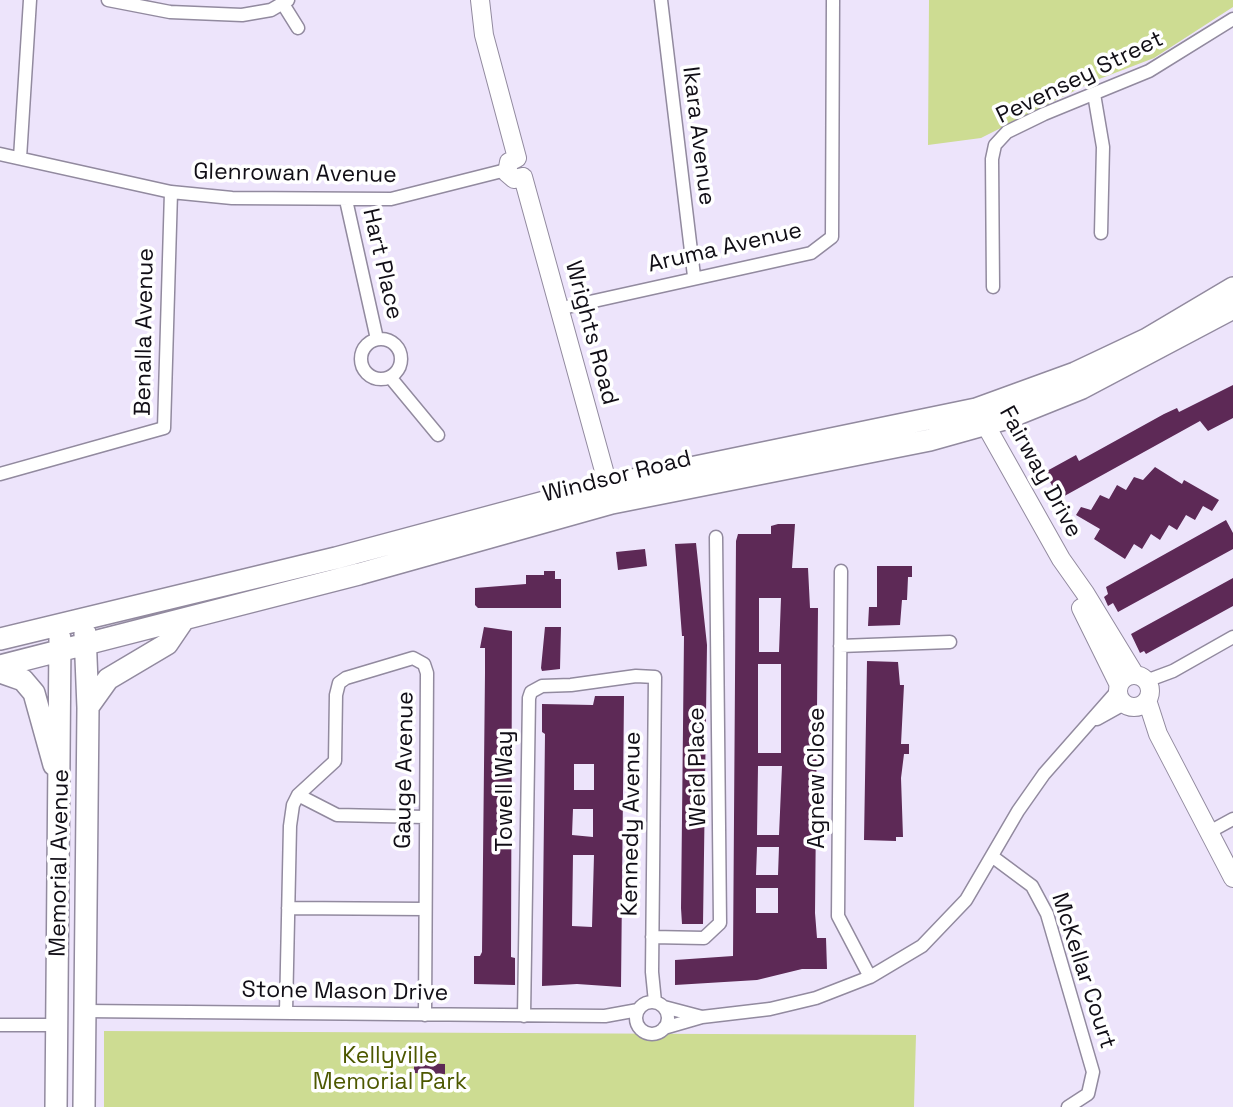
<!DOCTYPE html>
<html>
<head>
<meta charset="utf-8">
<style>
  body { margin:0 }
  canvas { display:block; background:#ede4fb }
</style>
</head>
<body>
<canvas width="1233" height="1107"></canvas>
<script>
const c = document.querySelector('canvas').getContext('2d');
c.lineJoin = 'round';
function fillPath(path, color) { c.fillStyle = color; c.fill(path, 'evenodd'); }
const shape = rows => new Path2D(rows.map(r => 'M' + r).join(''));
function trace(path, color, width, dash) { c.strokeStyle = color; c.lineWidth = width; c.lineCap = dash ? 'butt' : 'round'; c.setLineDash(dash || []); c.stroke(path); }
function drawText(font, color, halo, rows, align = 'center') {
  c.font = font + ' "Space Grotesk",sans-serif'; c.lineWidth = 7; c.setLineDash([]); c.textBaseline = 'middle'; c.strokeStyle = halo; c.fillStyle = color; for (const [text, x, y, turn = 0] of rows) {
    c.save(); c.translate(x, y); c.rotate((+turn || 0) * Math.PI / 180); c.textAlign = isNaN(turn) ? turn : align; if (halo) c.strokeText(text, 0, 0); c.fillText(text, 0, 0); c.restore();
  }
}
fillPath(shape([
  [929,0,1233,0,1233,7,1154,58,1094,81,981,138,928,145],
  [104,1031,916,1035,914,1107,104,1107]
]), '#cddc92');
fillPath(shape([
  [1233,385,1233,418,1208,431,1200,421,1059,499,1045,472,1076,455,1079,461,1164,414,1177,408,1179,412],
  [1155,467,1182,484,1184,480,1219,500,1212,511,1203,506,1195,520,1186,515,1177,530,1169,525,1160,540,1151,534,1142,549,1134,544,1125,559,1094,539,1100,529,1076,515,1081,507,1091,510,1100,495,1109,499,1117,485,1126,490,1134,477,1143,480],
  [1226,520,1233,533,1233,549,1118,612,1113,603,1108,606,1104,597,1108,594,1106,587],
  [778,524,795,524,792,568,808,568,810,608,818,608,815,913,817,938,826,938,827,969,802,969,757,980,675,985,675,960,733,956,736,541,738,534,771,534,771,526],
  [759,598,781,598,779,652,759,652],
  [758,664,781,664,781,753,758,753],
  [758,766,782,766,779,835,757,835],
  [757,847,779,847,778,875,756,875],
  [756,888,778,888,778,913,756,913],
  [696,543,707,645,703,924,682,924,681,908,684,636,682,636,675,544],
  [645,549,647,566,618,570,616,552],
  [877,566,912,566,912,577,908,577,907,600,902,600,900,625,868,626,869,607,877,607],
  [544,571,555,571,555,579,561,579,561,608,478,608,475,605,475,588,526,584,526,575,544,575],
  [1233,578,1233,606,1146,654,1144,651,1140,653,1131,634],
  [484,627,512,631,511,957,515,958,515,985,474,984,474,956,480,956,482,952,485,673,485,648,480,648],
  [545,627,561,627,560,669,542,671,541,668],
  [867,661,898,662,900,685,904,685,901,744,909,744,909,754,904,754,901,778,903,837,896,837,896,841,864,840],
  [595,696,624,696,621,987,577,984,542,986,545,734,542,732,542,704,593,705],
  [574,764,594,764,594,790,574,790],
  [573,809,593,809,593,837,572,835],
  [573,855,594,855,592,927,572,926],
  [414,1063,445,1064,445,1074,414,1073]
]), '#5d2956');
const street = shape([
  [108,0,170,12,242,15,271,10,288,0],
  [661,0,694,276],
  [283,4,298,28],
  [1094,94,1103,147,1101,233],
  [0,154,171,192,232,198,391,199,506,170],
  [20,158,30,0],
  [346,200,377,339],
  [993,287,992,159,995,145,1007,132,1044,114,1149,71,1233,19],
  [558,309,811,253,832,237,833,0],
  '361 359a20 20 0 1 1 40 0a20 20 0 1 1-40 0Z',
  [390,377,438,435],
  [0,474,164,428,171,192],
  [841,571,838,916,870,977],
  [840,646,950,642],
  [1146,681,1173,671,1233,637],
  [1097,719,1124,704],
  [298,795,337,815,425,817],
  [1211,831,1233,819],
  [993,857,1032,886,1047,914,1093,1072,1088,1094,1068,1107],
  [288,908,425,909],
  [652,937,704,938,720,923,716,537],
  '636 1018a16 16 0 1 1 32 0a16 16 0 1 1-32 0Z',
  [664,1007,702,1017,770,1009,816,998,870,977,922,946,966,900,1018,811,1044,774,1118,690],
  [84,1011,605,1016,638,1010],
  [286,1012,290,826,293,805,298,795,335,761,336,695,339,683,346,678,413,658,424,664,427,673,425,1015],
  [524,1016,529,698,531,692,542,686,571,685,636,676,655,677,652,972,655,1002],
  [0,1025,58,1025],
  [664,1028,702,1017]
]);
const secondary = shape([
  [480,0,484,35,517,158],
  [517,158,509,162,507,173,514,179,523,177],
  [523,177,611,496],
  [980,415,1061,559,1085,593,1135,675],
  [1081,608,1119,685],
  '1118 691a16 16 0 1 1 32 0a16 16 0 1 1-32 0Z',
  [1147,700,1158,734,1233,878]
]);
const primary = shape([
  [0,639,336,558,608,485,976,409,1075,373,1147,339,1233,288],
  [0,666,359,574,612,503,930,440,1005,419,1082,388,1233,308],
  [0,672,23,680,34,693,54,765],
  [88,707,108,679,167,644,184,619],
  [56,1107,60,638],
  [84,1107,88,708,85,633]
]);
trace(street, '#928a9f', 15);
trace(secondary, '#928a9f', 20);
trace(primary, '#928a9f', 24);
trace(street, '#fff', 12);
trace(secondary, '#fff', 18);
trace(primary, '#fff', 21);
drawText('23px', '#110e16', '#fff', [
  ["Pevensey Street",1080,78,-26],
  ["Ikara Avenue",698,136,83],
  ["Glenrowan Avenue",295,174,1],
  ["Aruma Avenue",725,248,-13],
  ["Hart Place",382,264,77],
  ["Benalla Avenue",145,332,-89],
  ["Wrights Road",591,333,75],
  ["Fairway Drive",1040,472,61],
  ["Windsor Road",617,477,-14],
  ["Weid Place",698,767,-91],
  ["Gauge Avenue",405,770,-89],
  ["Agnew Close",818,778,-90],
  ["Towell Way",506,791,-90],
  ["Kennedy Avenue",632,824,-89],
  ["Memorial Avenue",60,863,-89],
  ["McKellar Court",1083,971,72],
  ["Stone Mason Drive",345,992,1]
]);
drawText('23px', '#4d5800', '#fff', [
  ["Kellyville",390,1057],
  ["Memorial Park",390,1083]
]);
</script>
</body>
</html>
